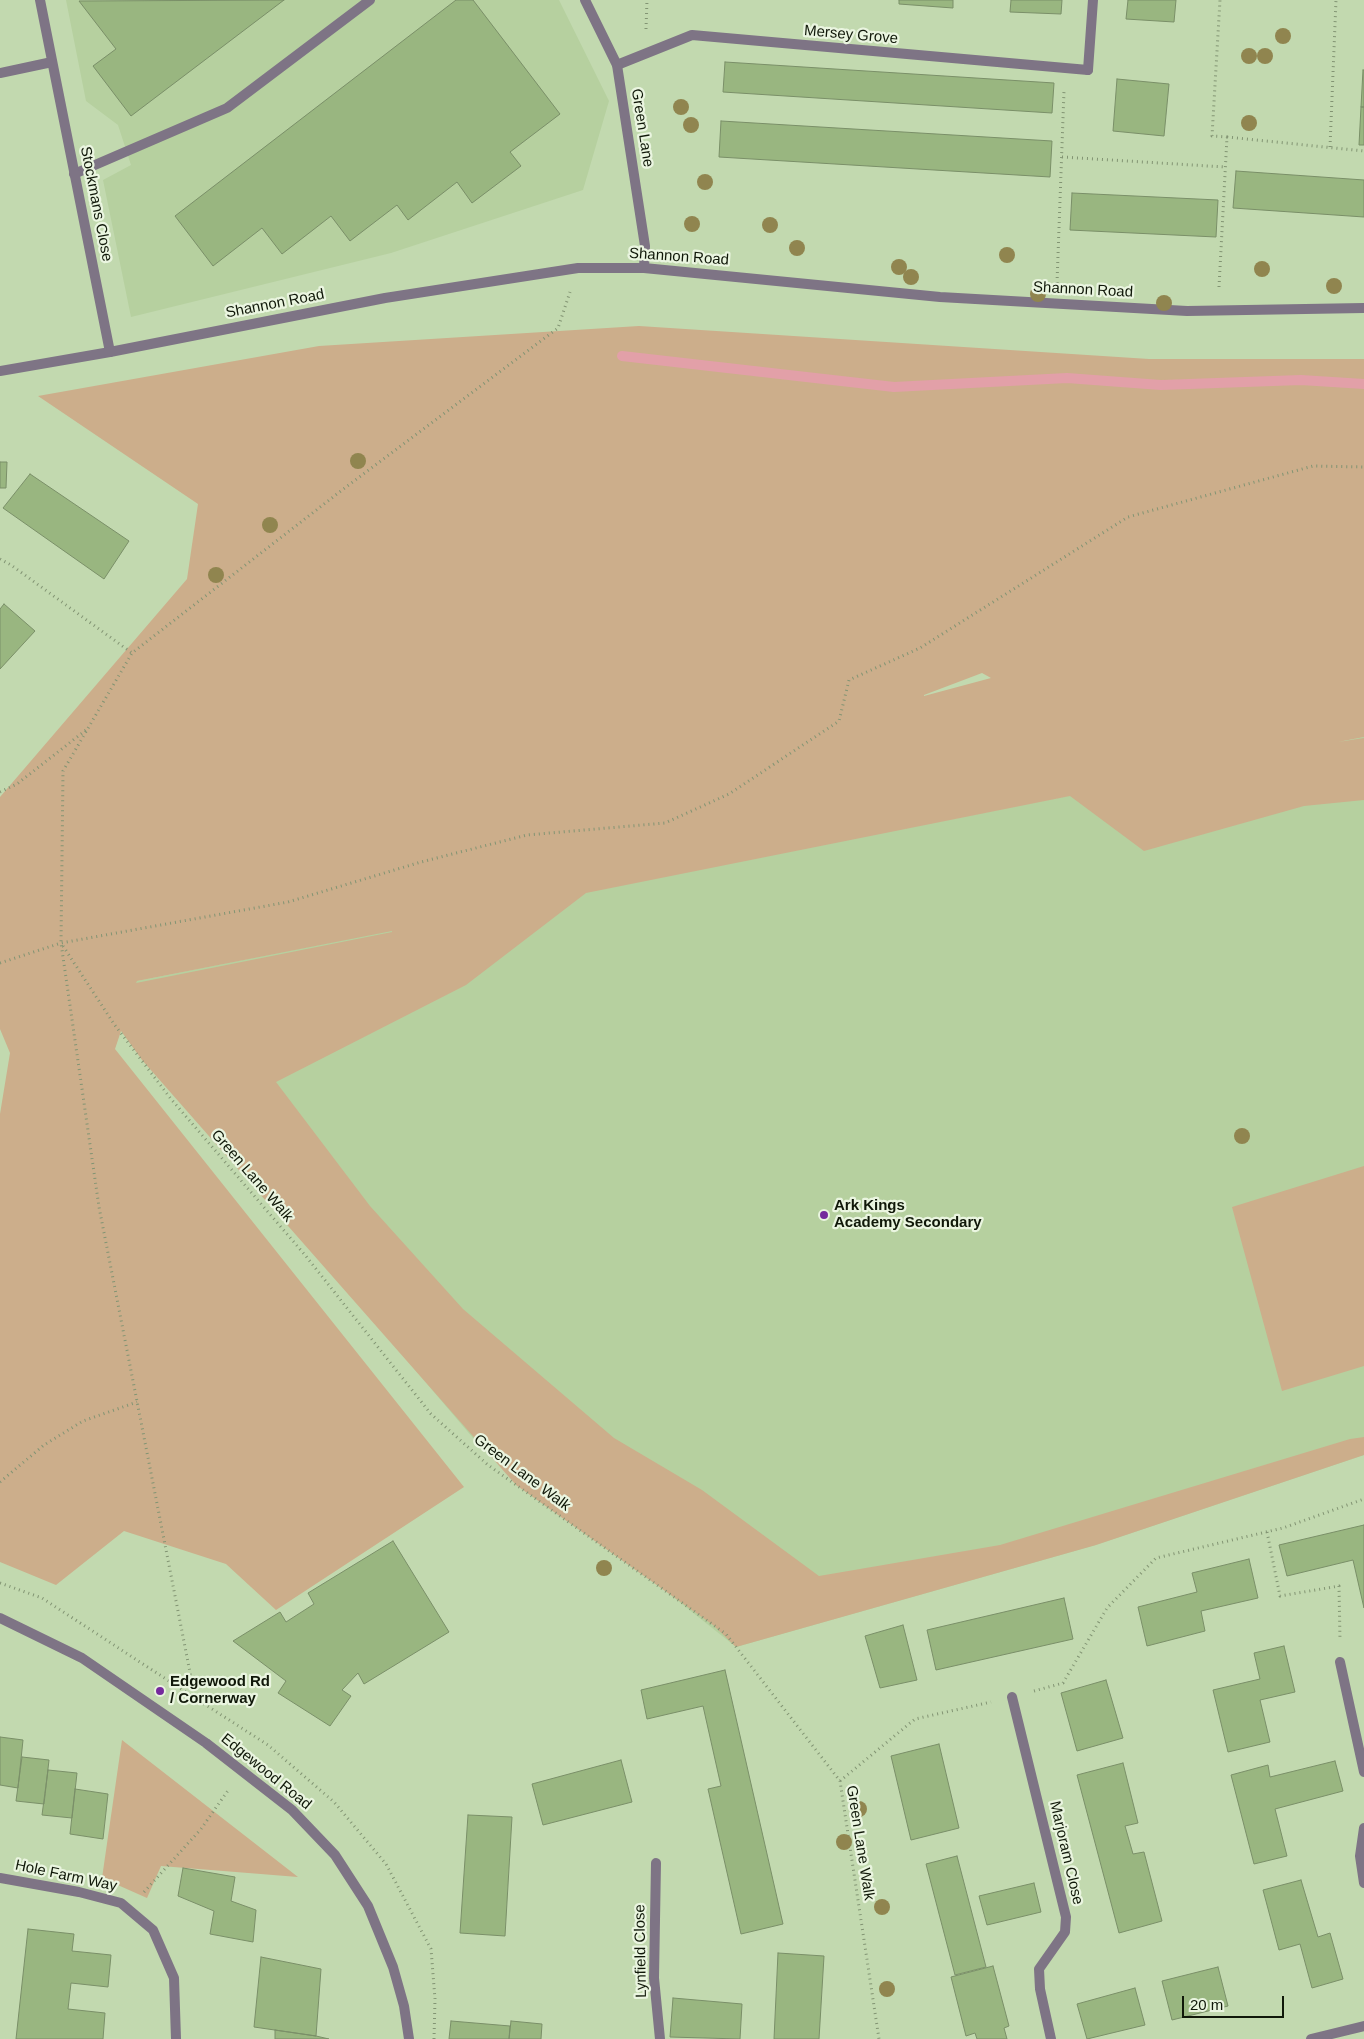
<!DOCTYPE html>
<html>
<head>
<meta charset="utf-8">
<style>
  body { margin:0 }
  #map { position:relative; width:1364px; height:2039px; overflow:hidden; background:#c2d9af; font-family:Arial,sans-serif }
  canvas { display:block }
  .scale { position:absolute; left:1182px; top:1996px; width:102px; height:22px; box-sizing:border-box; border:2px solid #101809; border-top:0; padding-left:6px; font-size:15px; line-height:18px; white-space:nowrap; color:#101809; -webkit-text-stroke:4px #eaf5e0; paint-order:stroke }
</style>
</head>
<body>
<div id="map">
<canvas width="1364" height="2039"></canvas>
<div class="scale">20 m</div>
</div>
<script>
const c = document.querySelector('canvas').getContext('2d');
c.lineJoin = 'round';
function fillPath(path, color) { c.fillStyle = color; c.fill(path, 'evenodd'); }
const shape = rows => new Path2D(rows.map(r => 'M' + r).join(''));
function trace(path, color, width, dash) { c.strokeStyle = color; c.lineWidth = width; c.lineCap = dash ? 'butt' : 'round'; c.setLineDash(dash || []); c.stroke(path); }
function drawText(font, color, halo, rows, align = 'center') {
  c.font = font + ' Arial,sans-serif'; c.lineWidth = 4.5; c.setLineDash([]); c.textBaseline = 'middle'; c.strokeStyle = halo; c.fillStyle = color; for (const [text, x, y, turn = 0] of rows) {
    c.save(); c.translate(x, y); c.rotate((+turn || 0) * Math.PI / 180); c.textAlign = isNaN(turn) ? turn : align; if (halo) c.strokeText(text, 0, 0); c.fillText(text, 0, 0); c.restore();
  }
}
fillPath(shape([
  [66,0,559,0,609,101,583,190,391,253,131,317,103,180,131,165,118,125,86,101],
  [1364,737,1364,1455,1096,1545,736,1647,473,1438,94,992,137,981]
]), '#b6d09f');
fillPath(shape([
  [639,326,1149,359,1364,359,1364,737,1338,742,1364,738,1364,800,1304,806,1144,851,1070,796,586,893,466,985,276,1082,370,1206,463,1309,614,1438,702,1490,819,1576,1000,1545,1350,1439,1364,1437,1364,1455,1096,1545,736,1647,713,1625,516,1485,142,1060,121,1031,115,1049,464,1487,276,1610,226,1564,124,1531,56,1585,0,1562,0,1114,10,1053,0,1029,0,797,187,579,198,504,38,396,319,346],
  [982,673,991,678,924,696,924,695],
  [392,931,392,932,136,983,137,981],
  [1364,1166,1364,1366,1282,1391,1232,1207],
  [122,1740,298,1877,161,1866,147,1898,102,1878]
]), '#ccae8b');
trace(shape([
  [622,356,894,387,1067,378,1161,385,1301,380,1364,384]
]), '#e2a0a8', 10);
const building = shape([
  [284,0,131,116,93,66,116,49,79,1,284,0],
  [456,0,473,0,560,114,510,152,521,166,472,203,457,182,408,220,397,205,350,241,331,216,282,254,262,228,213,266,175,216,456,0],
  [899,0,953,0,953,8,899,4,899,0],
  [1011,0,1062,0,1061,14,1010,12,1011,0],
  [1128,0,1176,0,1174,22,1126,19,1128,0],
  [725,62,1054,83,1052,113,723,92,725,62],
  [1363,70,1364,70,1364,107,1361,107,1363,70],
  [1117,79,1169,84,1164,136,1113,131,1117,79],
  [1361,107,1364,107,1364,145,1359,145,1361,107],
  [721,121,1052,141,1050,177,719,157,721,121],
  [1236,171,1364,180,1364,217,1233,208,1236,171],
  [1072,193,1218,200,1216,237,1070,230,1072,193],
  [0,462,7,462,6,488,0,488,0,462],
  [30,474,129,541,104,579,3,508,30,474],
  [4,604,35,631,0,669,0,609,4,604],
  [1364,1525,1364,1608,1353,1560,1287,1576,1279,1545,1364,1525],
  [393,1541,449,1632,364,1684,358,1673,342,1690,351,1696,330,1726,278,1693,286,1681,233,1641,280,1612,286,1622,314,1604,308,1593,393,1541],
  [1249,1559,1258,1598,1201,1611,1205,1631,1147,1646,1138,1607,1197,1592,1192,1573,1249,1559],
  [1064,1598,1073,1639,936,1670,927,1630,1064,1598],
  [903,1625,917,1680,880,1688,865,1636,903,1625],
  [1284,1646,1295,1692,1260,1700,1270,1742,1228,1752,1213,1690,1260,1679,1254,1653,1284,1646],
  [725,1670,783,1924,741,1934,708,1789,721,1786,703,1706,647,1719,641,1690,725,1670],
  [1106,1680,1123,1738,1077,1751,1061,1693,1106,1680],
  [0,1737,23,1740,18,1788,0,1785,0,1737],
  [939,1744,959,1828,911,1840,891,1756,939,1744],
  [22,1757,49,1760,44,1804,16,1801,22,1757],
  [621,1760,632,1802,543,1825,532,1784,621,1760],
  [1335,1761,1343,1791,1275,1809,1287,1856,1254,1864,1231,1775,1268,1765,1270,1777,1335,1761],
  [1123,1763,1138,1823,1125,1826,1133,1854,1144,1852,1162,1921,1119,1933,1077,1775,1123,1763],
  [48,1770,77,1773,72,1818,42,1815,48,1770],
  [75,1789,108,1794,103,1839,70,1834,75,1789],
  [468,1815,512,1817,505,1936,460,1933,468,1815],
  [957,1856,986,1967,955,1975,926,1864,957,1856],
  [183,1868,235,1877,231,1901,256,1910,253,1942,210,1934,214,1911,178,1896,183,1868],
  [1301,1880,1318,1937,1330,1933,1343,1979,1312,1988,1300,1944,1279,1950,1263,1890,1301,1880],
  [1034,1883,1041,1912,987,1925,979,1896,1034,1883],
  [28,1929,74,1934,72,1951,111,1955,108,1987,71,1983,68,2009,105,2013,103,2039,16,2039,28,1929],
  [778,1953,824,1956,819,2039,774,2039,778,1953],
  [261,1957,321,1969,316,2036,254,2027,261,1957],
  [993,1966,1009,2026,1004,2028,1007,2039,977,2039,975,2033,966,2036,951,1977,993,1966],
  [1218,1967,1228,2006,1172,2020,1162,1981,1218,1967],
  [1135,1988,1145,2025,1087,2039,1077,2004,1135,1988],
  [673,1998,742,2004,740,2039,670,2037,673,1998],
  [451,2021,510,2026,509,2039,449,2039,451,2021],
  [511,2021,542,2024,541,2039,509,2039,511,2021],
  [275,2030,316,2036,329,2039,275,2039,275,2030]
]);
fillPath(building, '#99b680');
trace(building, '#7a8f68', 1);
trace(shape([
  [646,29,647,0],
  [1227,137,1364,151],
  [1330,147,1336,0],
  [1062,157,1225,167],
  [1057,283,1064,91],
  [1219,287,1227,137,1212,136,1220,0],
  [0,559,11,565,132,653],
  [0,792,17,784,86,730],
  [63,946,114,1024,171,1099,305,1255,431,1414,488,1465,726,1634,840,1781,879,2039],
  [0,963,61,943,288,902,421,862,527,835,665,823,729,794,839,721,849,680,920,648,1128,517,1313,466,1364,467],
  [0,1482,44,1445,83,1421,137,1402],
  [1267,1532,1280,1596,1339,1586,1340,1640],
  [0,1583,42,1598,195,1698],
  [1034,1691,1063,1683,1107,1608,1156,1558,1283,1528,1364,1499],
  [840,1781,915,1719,991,1702],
  [144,1892,201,1829,229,1789],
  [434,2039,435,1999,431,1949,386,1864,334,1802,268,1745,195,1698,99,1207,61,943,63,771,132,653,346,487,558,328,570,292]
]), '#829473', 3, [1, 4]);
trace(shape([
  [1088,70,1093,0],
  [74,174,227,108,370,0]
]), '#7e7485', 10);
trace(shape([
  [40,0,110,352],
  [617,65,692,35,1088,70],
  [0,73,52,62],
  [0,1618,82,1658,206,1743,292,1810,335,1855,368,1906,393,1967,404,2006,409,2039],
  [1340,1662,1364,1772],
  [1012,1697,1066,1917,1065,1932,1039,1969,1040,1989,1051,2039],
  [1364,1828,1360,1856,1364,1883],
  [656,1863,654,1978,660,2039],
  [0,1878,79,1892,121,1903,153,1930,174,1978,176,2039],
  [1311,2039,1364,2026]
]), '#7e7485', 10);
trace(shape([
  [585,0,617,65,645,246,644,268],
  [0,371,110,352,385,298,578,268,644,268,940,297,1187,311,1364,308]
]), '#7e7485', 10);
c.fillStyle = '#90854f';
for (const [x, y] of [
  [1283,36],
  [1249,56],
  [1265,56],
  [681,107],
  [1249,123],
  [691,125],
  [705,182],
  [692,224],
  [770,225],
  [797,248],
  [1007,255],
  [899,267],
  [1262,269],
  [911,277],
  [1334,286],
  [1038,294],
  [1164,303],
  [358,461],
  [270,525],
  [216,575],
  [1242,1136],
  [604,1568],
  [859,1809],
  [844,1842],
  [882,1907],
  [887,1989]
]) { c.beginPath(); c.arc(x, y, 8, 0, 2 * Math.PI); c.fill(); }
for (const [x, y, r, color] of [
  [824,1215,5,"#752a9d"],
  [160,1691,5,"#752a9d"]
]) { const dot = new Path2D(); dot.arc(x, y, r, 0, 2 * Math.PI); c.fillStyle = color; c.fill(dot); trace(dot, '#eaf5e0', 2); }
drawText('15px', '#101809', '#eaf5e0', [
  ["Mersey Grove",851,35,5],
  ["Green Lane",642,128,81],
  ["Stockmans Close",96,204,79],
  ["Shannon Road",679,257,4],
  ["Shannon Road",1083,290,3],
  ["Shannon Road",275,304,-11],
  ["Green Lane Walk",252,1176,49],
  ["Green Lane Walk",522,1473,37],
  ["Edgewood Road",266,1772,39],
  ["Green Lane Walk",860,1843,81],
  ["Marjoram Close",1066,1853,77],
  ["Hole Farm Way",66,1876,12],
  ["Lynfield Close",641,1951,-91]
]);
drawText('bold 15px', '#101809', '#eaf5e0', [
  ["Ark Kings",834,1206],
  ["Academy Secondary",834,1223],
  ["Edgewood Rd",170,1682],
  ["/ Cornerway",170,1699]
], 'left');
</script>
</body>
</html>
